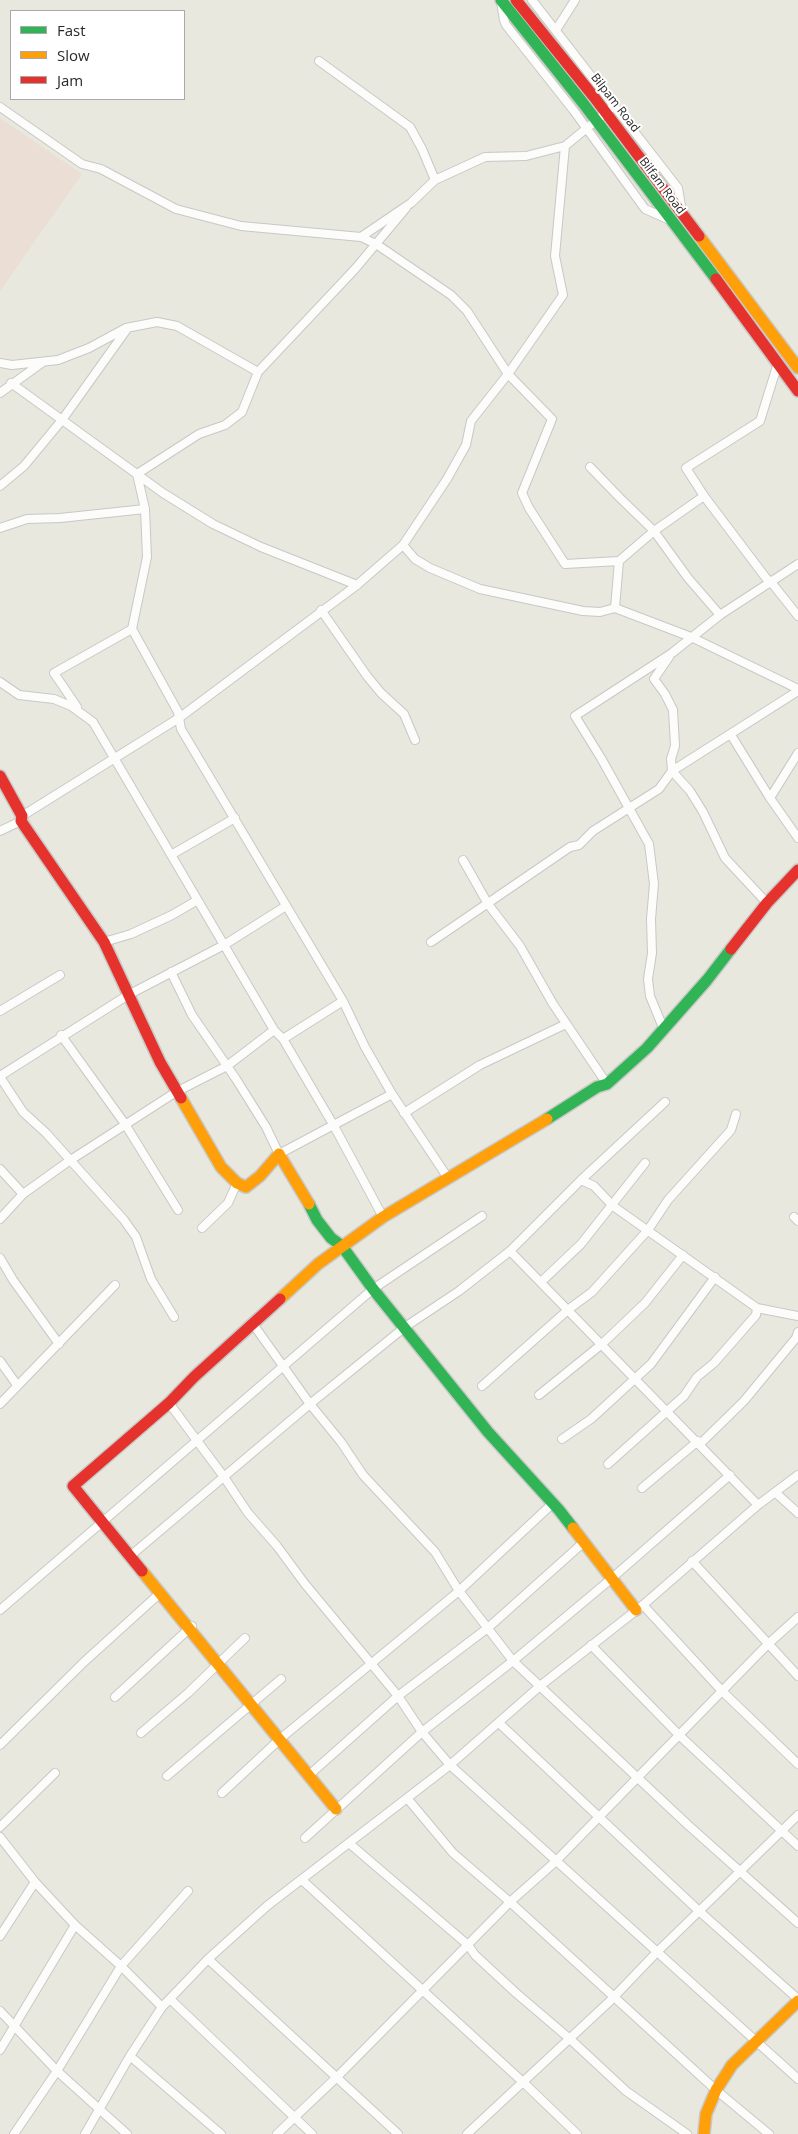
<!DOCTYPE html>
<html>
<head>
<meta charset="utf-8">
<style>
  body { margin:0 }
  #map { position:relative; width:798px; height:2134px; overflow:hidden; background:#e8e8de; font-family:"Open Sans",sans-serif }
  canvas { display:block }
  .legend { position:absolute; left:10px; top:10px; width:175px; height:90px; box-sizing:border-box; background:#fff; border:1px solid #a9a9a9; margin:0; padding:6px 9px; list-style:none; font-size:15px; color:#292929 }
  .legend li { display:flex; align-items:center; gap:10px; height:25px }
  .legend b { width:25px; border:1px solid #a9a9a9 }
</style>
</head>
<body>
<div id="map">
<canvas width="798" height="2134"></canvas>
<ul class="legend">
<li><b style="height:6px;background:#30b455"></b>Fast</li>
<li><b style="height:6px;background:#ff9f0a"></b>Slow</li>
<li><b style="height:6px;background:#e5322d"></b>Jam</li>
</ul>
</div>
<script>
const c = document.querySelector('canvas').getContext('2d');
c.lineJoin = 'round';
function fillPath(path, color) { c.fillStyle = color; c.fill(path, 'evenodd'); }
const shape = rows => new Path2D(rows.map(r => 'M' + r).join(''));
function trace(path, color, width, dash) { c.strokeStyle = color; c.lineWidth = width; c.lineCap = dash ? 'butt' : 'round'; c.setLineDash(dash || []); c.stroke(path); }
function drawText(font, color, halo, rows, align = 'center') {
  c.font = font + ' "Open Sans",sans-serif'; c.lineWidth = 4; c.setLineDash([]); c.textBaseline = 'middle'; c.strokeStyle = halo; c.fillStyle = color; for (const [text, x, y, turn = 0] of rows) {
    c.save(); c.translate(x, y); c.rotate((+turn || 0) * Math.PI / 180); c.textAlign = isNaN(turn) ? turn : align; if (halo) c.strokeText(text, 0, 0); c.fillText(text, 0, 0); c.restore();
  }
}
fillPath(shape([
  [0,118,82,174,0,291]
]), '#ebded5');
const street = shape([
  [532,0,678,188,682,212],
  [501,2,504,20,506,25,574,111,645,209,672,221],
  [556,30,575,0],
  [319,61,410,127,422,149,435,180],
  [0,107,82,164,101,169,176,209,241,226,361,237,411,203,435,180,485,157,526,156,565,146,615,105],
  [361,237,376,244,451,295,467,311,508,374,552,419,522,493,529,508,565,564,619,561,615,608],
  [0,363,12,365,58,360,89,348,126,328,157,322,177,326,258,372,355,269,406,208],
  [258,372,242,412,225,425,199,434,137,474,145,509,147,557,132,629,178,712,181,729,343,1001,365,1047,392,1094,448,1178],
  [11,383,163,493,213,524,261,547,357,585],
  [0,393,43,362],
  [590,467,620,498,654,531,688,578,720,615],
  [0,486,24,466,62,420,127,329],
  [704,496,766,578,771,582,798,616],
  [0,528,27,519,60,518,145,509],
  [403,545,415,559,430,568,480,589,583,611,600,612,615,608,691,637,798,689],
  [619,561,654,531,704,496,686,468,760,421,778,363],
  [321,610,367,676,381,693,404,714,415,740],
  [0,682,19,695,54,699,71,706,93,722,274,1030,283,1039,334,1126,383,1217],
  [77,707,54,673,132,629],
  [731,735,770,798,798,838],
  [770,798,798,753],
  [22,816,179,718,357,585,403,545,447,479,466,445,471,421,508,374,563,295,555,256,565,146],
  [0,831,21,821],
  [171,855,235,818],
  [463,860,488,904,520,946,553,1004,607,1084],
  [767,903,725,858,703,812,690,791,672,771,798,691],
  [104,942,131,934,172,915,196,901],
  [431,942,570,847,579,845,593,831,659,789,672,771,671,759,675,746,673,710,665,694,654,679,669,657],
  [171,972,192,1015,236,1079,266,1127,279,1154,392,1094],
  [0,1011,60,975],
  [664,1030,650,996,648,979,652,953,651,919,654,884,649,844,601,758,575,716,672,653,720,615,798,564],
  [61,1035,125,1124,178,1210],
  [283,1039,343,1001],
  [0,1076,128,995,224,945,286,906],
  [0,1077,23,1112,46,1133,124,1220,136,1237,151,1279,174,1317],
  [404,1113,480,1065,566,1024],
  [0,1169,23,1194],
  [581,1180,594,1186,613,1206,757,1308,798,1316],
  [794,1217,798,1221],
  [0,1219,23,1194,69,1161,176,1092,227,1066,274,1030],
  [202,1228,228,1203,237,1183],
  [510,1251,758,1505],
  [0,1258,13,1280,59,1344],
  [541,1282,581,1244,645,1163],
  [253,1324,310,1404,341,1442,363,1475,435,1552,459,1591,513,1661,688,1825,798,1923],
  [0,1361,17,1385],
  [482,1386,569,1309,592,1292,648,1230,668,1200,731,1130,736,1114],
  [539,1395,602,1344,645,1303,683,1255],
  [169,1403,224,1477,248,1513,277,1546,305,1584,398,1696,422,1732,450,1765,798,2079],
  [0,1404,115,1285],
  [562,1439,591,1419,651,1364,715,1277],
  [700,1444,744,1401,796,1338,798,1332],
  [608,1464,684,1396,697,1377,714,1363,756,1315,757,1308],
  [642,1488,698,1441],
  [776,1493,798,1513],
  [129,1557,310,1404,405,1327,459,1291,510,1251,581,1180,665,1102],
  [692,1561,798,1676],
  [643,1605,722,1691,798,1764],
  [0,1610,373,1289,482,1216],
  [591,1645,680,1736,798,1846],
  [115,1697,192,1626],
  [499,1723,699,1911,798,1999],
  [141,1733,188,1693,245,1638],
  [0,1745,84,1662,158,1595],
  [167,1776,281,1679],
  [308,1776,398,1696,489,1627,584,1542],
  [222,1793,280,1739,459,1591,552,1504],
  [407,1798,453,1853,510,1902,716,2090,769,2134],
  [0,1827,55,1773],
  [0,1837,35,1882,75,1925,121,1966,162,2007],
  [305,1838,422,1732,513,1661,611,1579,730,1475],
  [350,1844,468,1945,475,1955,516,1993,570,2039,626,2091,687,2134],
  [302,1880,524,2083,577,2134],
  [0,1936,35,1882],
  [208,1959,398,2134],
  [170,1999,312,2134],
  [0,2011,57,2071,127,2134],
  [0,2050,75,1925],
  [130,2056,221,2134],
  [14,2134,57,2071,121,1966,188,1891],
  [85,2134,130,2056,162,2007,208,1959,267,1906,450,1765,540,1686,643,1605,758,1505,798,1475],
  [277,2134,337,2077,510,1902,555,1862,767,1645,798,1617],
  [467,2134,610,2001,656,1953,798,1815]
]);
const fast = shape([
  [501,0,583,103,716,279],
  [547,1119,597,1087,607,1084,647,1048,707,980,731,949],
  [309,1204,317,1220,331,1238,342,1246,373,1289,488,1432,559,1510,573,1528]
]);
const slow = shape([
  [699,236,798,368],
  [181,1098,221,1167,237,1183,246,1187,260,1176,279,1154,309,1204],
  [280,1299,318,1264,383,1217,547,1119],
  [573,1528,636,1610],
  [142,1571,336,1809],
  [704,2134,706,2114,716,2090,732,2065,798,2001]
]);
const jam = shape([
  [516,0,594,97,699,236],
  [716,279,798,391],
  [0,776,22,816,21,821,104,942,160,1062,181,1098],
  [731,949,767,903,798,870],
  [142,1571,73,1486,169,1403,194,1377,280,1299]
]);
trace(street, '#c8c8c7', 10);
trace(fast, '#c8c8c7', 14);
trace(slow, '#c8c8c7', 14);
trace(jam, '#c8c8c7', 14);
trace(street, '#fcfcfa', 8);
trace(fast, '#30b455', 11);
trace(slow, '#ff9f0a', 11);
trace(jam, '#e5322d', 11);
drawText('12px', '#292929', '#fff', [
  ["Bilpam Road",615,103,52],
  ["Bilfam Road",662,186,53]
]);
</script>
</body>
</html>
